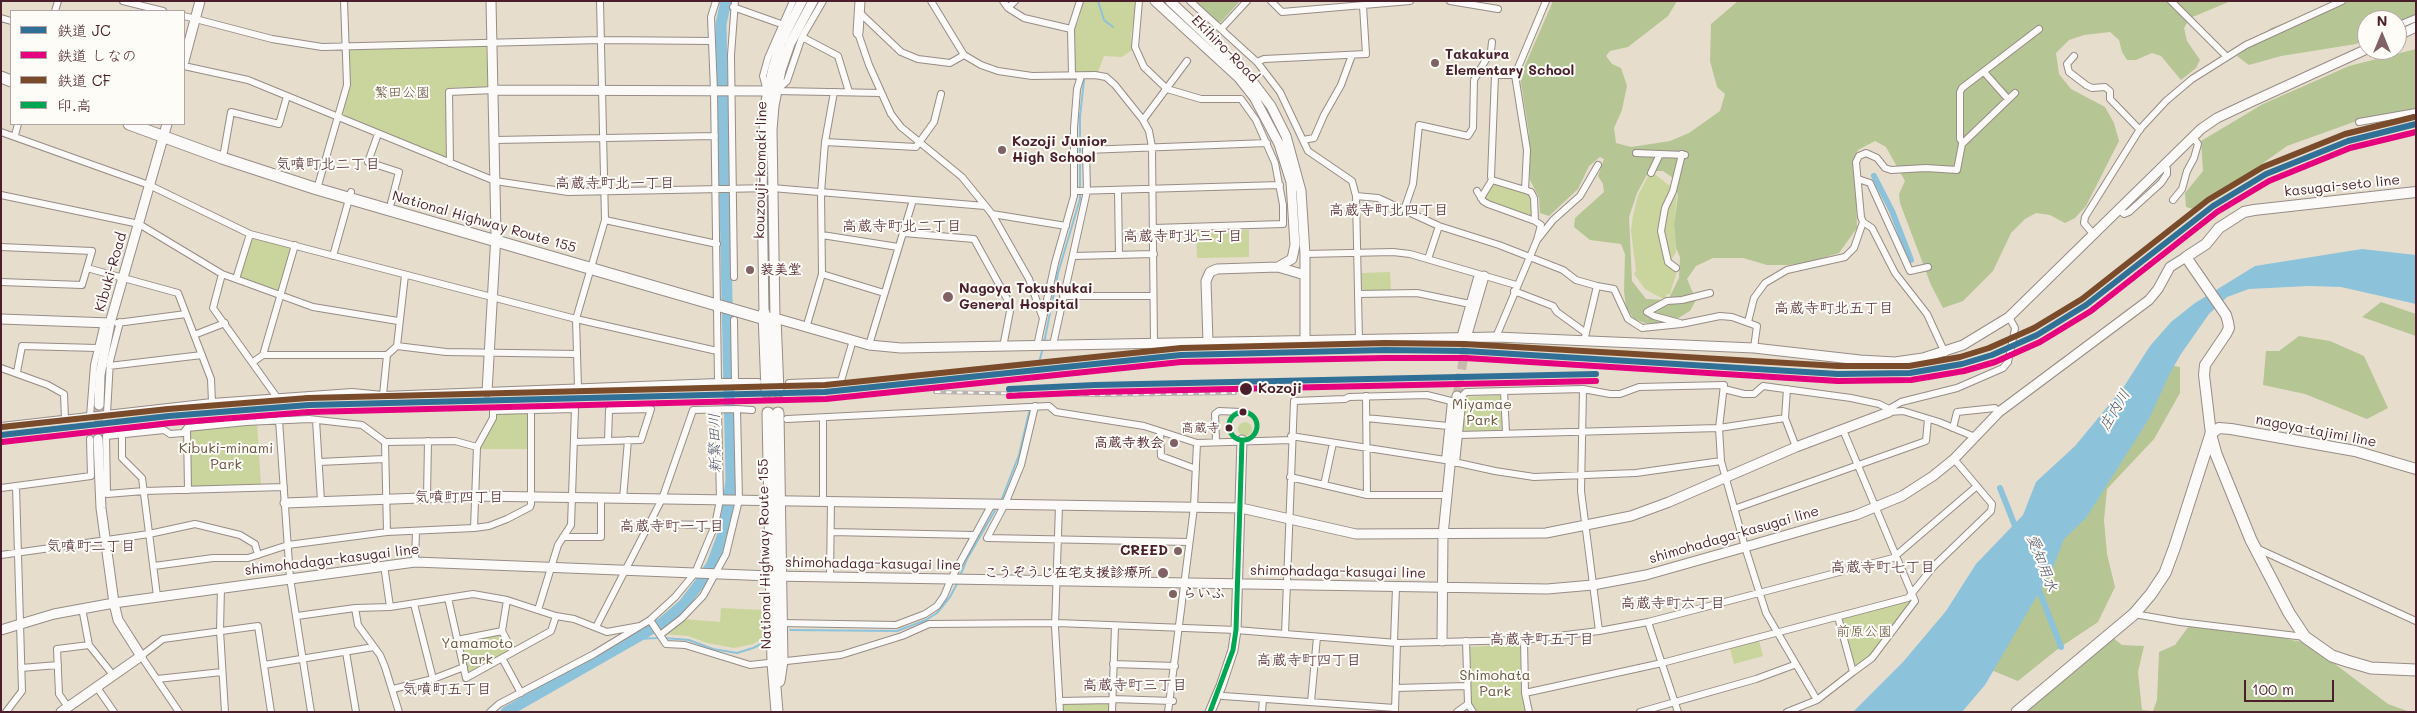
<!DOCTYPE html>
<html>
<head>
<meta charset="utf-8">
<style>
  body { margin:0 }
  #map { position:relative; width:2417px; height:713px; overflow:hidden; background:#e7ddcd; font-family:Mali,"Klee One",sans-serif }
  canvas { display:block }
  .frame { position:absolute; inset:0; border:2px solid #4a1f2b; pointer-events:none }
  .legend { position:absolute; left:10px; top:10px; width:175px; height:115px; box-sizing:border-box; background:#fdfcf7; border:1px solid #b5a4a5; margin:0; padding:6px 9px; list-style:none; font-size:15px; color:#4a1f2b }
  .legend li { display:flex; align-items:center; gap:10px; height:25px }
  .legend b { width:25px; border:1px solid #b5a4a5 }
  .north { position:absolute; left:2357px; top:10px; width:50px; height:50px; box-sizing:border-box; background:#fdfcf7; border:1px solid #b5a4a5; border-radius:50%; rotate:0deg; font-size:14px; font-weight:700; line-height:20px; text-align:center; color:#4a1f2b }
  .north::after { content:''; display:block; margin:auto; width:18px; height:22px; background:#816264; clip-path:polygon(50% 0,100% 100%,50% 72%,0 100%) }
  .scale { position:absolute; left:2244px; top:680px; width:90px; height:22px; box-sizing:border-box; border:2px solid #4a1f2b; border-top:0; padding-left:6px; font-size:15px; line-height:18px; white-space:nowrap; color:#4a1f2b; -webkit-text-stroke:4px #fdfcf7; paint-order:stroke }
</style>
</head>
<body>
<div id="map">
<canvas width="2417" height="713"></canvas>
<div class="frame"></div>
<ul class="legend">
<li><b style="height:6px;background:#307097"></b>鉄道 JC</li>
<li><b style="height:6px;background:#e5007d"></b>鉄道 しなの</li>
<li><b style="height:6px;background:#7a4b2a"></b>鉄道 CF</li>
<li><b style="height:6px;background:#00a651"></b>印.高</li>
</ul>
<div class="north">N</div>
<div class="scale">100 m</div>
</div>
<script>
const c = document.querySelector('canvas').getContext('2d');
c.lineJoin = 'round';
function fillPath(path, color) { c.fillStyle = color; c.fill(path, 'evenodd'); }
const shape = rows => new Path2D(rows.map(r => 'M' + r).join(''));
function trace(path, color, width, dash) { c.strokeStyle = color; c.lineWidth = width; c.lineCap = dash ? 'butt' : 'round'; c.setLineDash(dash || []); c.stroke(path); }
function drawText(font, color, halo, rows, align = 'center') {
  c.font = font + ' Mali,"Klee One",sans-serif'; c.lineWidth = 4; c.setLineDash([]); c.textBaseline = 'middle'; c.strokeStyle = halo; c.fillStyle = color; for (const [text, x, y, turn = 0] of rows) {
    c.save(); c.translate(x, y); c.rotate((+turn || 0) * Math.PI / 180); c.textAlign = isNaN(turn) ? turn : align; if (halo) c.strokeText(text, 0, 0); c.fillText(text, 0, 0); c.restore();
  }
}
fillPath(shape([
  [1082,1,1134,1,1137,6,1131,35,1132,50,1122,57,1104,56,1098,72,1074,73,1073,32,1079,19],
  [486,46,489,85,487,87,446,88,447,156,445,157,343,116,350,50],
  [1651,171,1675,190,1677,196,1674,224,1676,252,1670,262,1678,268,1670,294,1667,294,1665,300,1645,289,1634,274,1636,271,1631,231,1633,216,1638,195],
  [1491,182,1529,194,1532,198,1532,218,1488,203,1482,197],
  [1249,230,1249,257,1197,258,1196,231],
  [254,238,290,248,291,250,279,290,277,291,241,278,240,276,251,239],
  [1390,272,1391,291,1364,291,1362,289,1361,273],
  [1499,395,1501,397,1502,428,1500,430,1464,432,1462,430,1465,397],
  [527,413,529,415,528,449,480,449,497,414],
  '1238 429a7 7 0 1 1 14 0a7 7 0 1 1-14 0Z',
  [257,424,261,485,192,487,190,485,189,432,191,430],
  [1908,601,1910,603,1871,655,1856,667,1854,666,1841,621,1843,618],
  [721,608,762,610,765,637,753,644,734,648,707,643,688,636,663,634,683,619,720,622],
  [498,634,509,649,508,652,469,673,467,672,460,642],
  [1759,641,1763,656,1734,664,1730,649],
  [1518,644,1520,646,1521,694,1526,712,1475,712,1470,704,1469,647],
  [1062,702,1110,702,1110,712,1063,712]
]), '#c9d59d');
fillPath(shape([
  [1195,1,1240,1,1221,22,1218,22],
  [1553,1,1677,1,1668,16,1628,47,1610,51,1606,56,1612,64,1621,68,1627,86,1622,110,1614,128,1616,143,1631,147,1670,141,1689,133,1720,111,1725,94,1717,87,1710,61,1711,24,1738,1,2231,1,2190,18,2184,28,2187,41,2200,60,2196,68,2181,80,2161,56,2152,53,2136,60,2127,60,2122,52,2119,40,2110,32,2084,35,2069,40,2056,53,2059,74,2071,89,2105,107,2114,123,2119,141,2086,206,2075,218,2065,223,2050,215,2036,213,2025,219,2011,233,1993,271,1963,301,1943,308,1931,285,1900,203,1899,194,1905,181,1886,147,1875,141,1858,150,1855,158,1857,228,1839,253,1806,263,1788,265,1767,265,1743,258,1713,258,1696,266,1687,279,1696,300,1690,311,1670,323,1645,323,1634,319,1626,307,1624,291,1625,254,1621,244,1590,240,1574,227,1575,218,1604,192,1603,184,1598,176,1604,159,1600,157,1589,166,1578,189,1549,216,1540,213,1539,198,1530,180,1529,134,1520,77],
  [1649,171,1663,171,1673,178,1678,196,1674,224,1676,248,1680,257,1679,278,1668,300,1646,299,1632,281,1629,217,1637,193],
  [2336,1,2416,1,2416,19,2397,28,2397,20,2367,20,2367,39,2356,44,2281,56,2249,65,2237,56,2271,28,2323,9],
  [2416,49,2416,112,2365,118,2287,146,2213,199,2193,209,2186,207,2185,193,2203,171,2201,141,2263,104,2349,66],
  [2381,302,2416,314,2416,336,2362,317],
  [2299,336,2330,341,2364,356,2388,408,2367,419,2305,394,2263,385,2266,351,2279,351],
  [2165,364,2180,367,2180,393,2154,439,2107,489,2104,520,2107,554,2115,587,2098,622,2059,648,2018,681,1986,668],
  [2189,626,2247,631,2307,643,2388,704,2410,712,2026,712,2113,638,2122,645,2144,646,2138,672,2142,710,2153,711,2157,700,2159,652,2175,645]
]), '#b5c594');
fillPath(shape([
  [2362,249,2416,255,2416,304,2341,287,2309,286,2249,289,2227,297,2209,314,2181,354,2170,373,2150,417,2086,518,2064,539,2052,570,1985,685,1962,712,1853,712,1903,662,1946,611,1976,564,2023,515,2036,482,2075,446,2123,388,2150,346,2171,322,2195,303,2255,266]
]), '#8cc3db');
trace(shape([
  [1098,1,1104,20,1113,27],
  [1044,343,1058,273,1080,199,1080,117,1084,80],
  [1040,359,1043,347],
  [1001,501,1019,455,1030,408],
  [960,576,967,559,997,507],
  [790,630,897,631,926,620,937,613,950,597,958,582],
  [664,638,689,640,713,649,737,653,753,648,765,642],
  [637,639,659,638]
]), '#8cc3db', 2);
trace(shape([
  [1874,176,1892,211,1911,260],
  [2000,488,2017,531],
  [2037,585,2061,647]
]), '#8cc3db', 6);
trace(shape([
  [506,712,662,623,683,605,700,583,712,564,725,529,731,480,721,24,726,1]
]), '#8cc3db', 11);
trace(shape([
  [1457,396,1468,332],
  [98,439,99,405]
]), '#c8b7ad', 9, [9, 4.5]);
trace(shape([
  [767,391,768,413],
  [778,391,778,413]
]), '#c8b7ad', 11, [11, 5.5]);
const street = shape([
  [123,1,163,11],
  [931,1,964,55,981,65,998,71,1032,76,1095,75,1106,77,1115,85,1143,120,1149,131,1152,147,1154,344],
  [1003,1,1008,8,1024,18,1071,29],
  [1139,1,1135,47,1144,67,1167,89,1201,99,1241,99,1256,120,1275,163,1283,205,1283,224,1154,228],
  [1190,1,1257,62,1280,92,1308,151,1352,181,1356,196,1359,341],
  [1271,1,1282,12,1410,1],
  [1450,1,1498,9],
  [2171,1,2227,57],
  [733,7,781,24],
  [1008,8,1015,1],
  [55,11,58,1],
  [859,12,901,52,918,59,950,63,964,55],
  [184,16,272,39,322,47,601,40,712,41],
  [1,18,11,21],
  [2397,26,2416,18],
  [1221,29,1247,1],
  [858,33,869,65,891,114,901,127,962,177,992,214,1029,279,1042,316],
  [802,37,838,56,849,92],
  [2074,56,2067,64,2069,72,2086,85,2092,88,2105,87,2110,91,2110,99,2140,130],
  [1257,62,1264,59,1366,54,1363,6],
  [184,66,248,80,495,181,568,192,772,188,985,206],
  [1984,72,2008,99],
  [1072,75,1071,29,1080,1],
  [1515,75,1495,75,1491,177,1492,180,1525,190],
  [777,90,787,81,802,37,823,1],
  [767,91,763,76,768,58,793,1],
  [776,91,881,93],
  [1143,120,1187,61],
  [2359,122,2416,112],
  [1,132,149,185,250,234,576,319,717,351],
  [378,134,368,162,399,172,391,203],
  [15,135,18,124],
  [495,140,715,136],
  [1303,140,1314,138,1324,115,1341,85,1352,55],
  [825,142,916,147,934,122,941,94],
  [1963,143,1960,139,1960,92,1962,88,2039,29],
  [224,152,231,112,279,124,287,96],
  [1636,153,1685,155],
  [450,163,449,92,494,90],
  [1651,173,1660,154],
  [1858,179,1870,183,1910,271,1928,267],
  [317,189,347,85,344,1],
  [1118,190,1119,255],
  [1075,191,1280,185],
  [1477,191,1483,201,1488,204,1535,221],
  [1,195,139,224,222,274,313,307,398,321],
  [1356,196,1378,198,1439,226,1499,245,1563,270,1576,280,1597,286,1584,341],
  [1481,198,1492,180],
  [2173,200,2182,189,2187,171,2194,158,2198,144,2193,137],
  [1404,210,1413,184,1419,125,1468,136,1473,128,1474,80,1491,51,1492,42],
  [2119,210,2124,214,2129,212,2161,183,2167,174,2167,169,2165,165],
  [992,214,1066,226],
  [605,220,717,244],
  [904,233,974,239,1011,306,1003,347],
  [822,235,898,247],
  [2094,235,2084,223,2085,217,2140,129,2166,101,2192,79,2246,45,2342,1],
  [1538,239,1553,220,1580,196,1598,165],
  [1,247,92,251,82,285,1,282],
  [1305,254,1393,252,1410,254,1516,285],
  [333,256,351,192],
  [1073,256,1154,254],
  [1428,259,1439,226],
  [87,268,178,293,211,379,212,402],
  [1676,268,1668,262,1661,231,1665,208,1673,191,1682,154],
  [222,274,213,308,276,396],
  [822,274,884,293],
  [734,277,731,55,735,1],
  [236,279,250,234],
  [1597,286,1614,289,1628,319,1642,328,1681,324,1720,316,1732,317,1757,326,1754,348],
  [1514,291,1553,306,1557,312,1586,333],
  [1358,294,1417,293,1470,304],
  [1063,296,1152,296],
  [734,320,735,382,758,382],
  [1748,322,1754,298,1765,283,1787,270,1845,257,1854,248,1863,222],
  [117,323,186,314],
  [1680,323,1654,316,1647,312,1667,301,1682,300,1710,293],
  [806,328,822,274,821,193,825,142,834,92],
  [194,335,225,323],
  [1496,337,1537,240,1541,225,1535,221,1534,198,1531,192,1525,190,1527,150,1515,75,1546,1],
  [1460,338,1478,274],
  [869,345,913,200],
  [1053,345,1087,191,1086,150,1267,143],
  [397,346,446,352,577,354],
  [1037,346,1055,263,1074,196,1074,128,1077,89,1081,76],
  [1945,353,1927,314,1895,273,1872,228,1863,222,1861,217,1856,162,1859,156,1866,153,1877,158,1885,168,1891,170,1926,168,1957,170,1962,144,2015,93],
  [263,355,387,355],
  [253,362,263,355,295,245],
  [109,366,202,355],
  [1,368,48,385,64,394,65,419],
  [17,372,22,346,97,348],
  [718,382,735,382],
  [789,383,841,381,853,340],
  [578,388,576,319,605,220,600,1],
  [1583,389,1581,491,1599,631],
  [1724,389,1744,394,1754,394,1763,386,1851,398,1879,404,1889,409,1889,412,1903,411,1939,422,1975,437],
  [1787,389,1785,418,1796,447],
  [1504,391,1506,433],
  [383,395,387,355,397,346,405,275],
  [1366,396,1367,495],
  [1035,406,1021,465,1005,504,987,538,1189,542],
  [1889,409,1901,402,1957,388,2003,368,2008,362,2014,334,2015,328,2009,317],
  [107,413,110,361,120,322],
  [90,416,94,365,104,323],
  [1366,418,1448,426],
  [787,419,1049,406,1056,412,1144,426,1197,443,1291,440],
  [279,420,290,578,311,712],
  [316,420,321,501],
  [1,426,212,402,352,392,383,395,718,382,714,91,711,17,716,1],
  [187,428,188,490],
  [1953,428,1957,412,1995,408,1999,412],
  [1843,430,1915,601,1872,658,1853,672],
  [1160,432,1161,456,1196,469],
  [122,434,122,458,142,478,157,596],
  [1459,435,1719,428,1785,418],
  [1291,436,1445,460,1495,471,1534,477,1636,473,1721,461],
  [1216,441,1215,414,1219,411,1241,412],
  [385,442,387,532],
  [574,442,608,441,641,440,651,409,609,410,608,441],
  [319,462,384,459],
  [1456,463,1463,395,1466,392,1583,389,1610,394,1620,394,1639,387,1724,385,1719,428,1721,461,1745,547,1766,613,1817,700],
  [1290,477,1367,495,1447,495],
  [1324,485,1333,443],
  [284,487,144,491,107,494,106,436,164,430,170,434,183,433,187,428,246,422,309,419,362,425,385,442,455,441,477,447],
  [1,488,91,476,90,439],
  [427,497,428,441],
  [623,499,628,440],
  [823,501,823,418],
  [1059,505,1055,627,1060,712],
  [1734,509,1926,441,1928,419],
  [649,524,715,525],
  [474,528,477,447,493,418,493,411,575,409,571,525,558,545,538,610],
  [831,532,974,535],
  [563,537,601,537,601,498],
  [2256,548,2416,621],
  [1,555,149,534,195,524,240,535,255,544,258,555],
  [415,562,416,531],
  [384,565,390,607],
  [154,566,213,558,248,558,288,545,387,532,474,528,489,526,507,519,530,507,531,504,531,410],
  [830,577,831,501],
  [221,587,220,631,225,712],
  [448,598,466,678,551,631,556,616],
  [507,600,502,631,513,652],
  [82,608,89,645,113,675],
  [355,608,358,625,380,655,385,667,399,712],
  [2134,614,2180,622,2305,637],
  [297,616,355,608,390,607,473,594,507,600,556,616,574,619,607,632,640,626],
  [650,620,666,644,685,645,750,665,841,655,902,636,929,624,1057,623,1236,630,1397,643,1524,640,1599,631,1648,622,1893,558,1977,486],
  [1648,622,1678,712],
  [781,623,896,625,925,614,937,606,944,596,951,579,992,504],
  [596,627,662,499,693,410,737,409],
  [1285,634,1294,401,1345,399,1349,397,1427,395,1451,401,1445,460],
  [660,635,682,618,703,596,726,554,739,500,737,409,752,410],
  [457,640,502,631],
  [1524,640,1525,693,1529,712],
  [1466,641,1468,704,1473,712],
  [1394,642,1396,587],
  [346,652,356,712],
  [502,658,521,693],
  [1113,664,1175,666],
  [264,665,374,647],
  [21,668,58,665],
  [157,679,222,672],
  [433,679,464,667],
  [96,686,114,712],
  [1396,688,1467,686],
  [393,689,433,679,414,604],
  [1525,693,1662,663,1908,598,1934,566,1991,511,1992,504,1954,459],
  [1223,696,1395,708],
  [1112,699,1173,701],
  [1059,701,1112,700],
  [1311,702,1317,637],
  [68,707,59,694,57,649,89,645],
  [1395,711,1397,643],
  [6,712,22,691,16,486],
  [179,712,141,656,163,639,258,626,271,712],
  [490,712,499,704,594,654,650,620,675,597,695,573,715,525,720,500,718,410],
  [1112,712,1115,626],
  [1168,712,1194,507,1197,443],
  [1262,712,1263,699],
  [1457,712,1468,704],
  [1640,712,1756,679,1794,665],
  [1787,712,1817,700,1853,672,1838,617]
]);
const secondary = shape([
  [813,1,790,44,781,70,774,106,772,130,775,318,869,345,901,348,1496,337,1754,348,1860,360,1895,362,1923,358,1963,345,2009,317,2201,129,2217,118,2251,102,2367,49],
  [1155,1,1239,78,1254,97,1279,144,1291,182,1295,245,1292,259,1278,267,1217,269,1210,272,1206,281,1208,342],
  [1170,1,1246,73,1271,106,1286,136,1301,191,1305,254,1305,340],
  [858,33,860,1],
  [2397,36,2416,27],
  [184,61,200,1],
  [494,90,771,91],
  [1278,267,1305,275],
  [764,313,762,188,765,106,773,68,781,42,802,1],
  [1,319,110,323],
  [1468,331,1484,276],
  [487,392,496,234,491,1],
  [99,405,100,375,110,323,167,124],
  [285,503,475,496,1241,508,1356,534,1546,533,1631,516,1669,502,1796,447,1889,412],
  [1,630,54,614,114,603,415,562,771,576,1547,589,1593,585,1646,575,1745,547,1856,515,1902,496,1933,476,1954,459,1999,412,2149,300,2158,289,2170,267,2186,257],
  [1442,641,1443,535,1457,396],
  [61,712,141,656,118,620,114,603,101,508,98,439],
  [1210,712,1221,686,1233,650,1236,630,1242,440]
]);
const primary = shape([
  [2211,434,2204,375,2205,365,2226,334,2229,328,2228,322,2226,315,2186,257,2206,244,2219,228,2244,212,2254,210,2416,192],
  [2211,434,2219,428,2231,429,2355,451,2416,469]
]);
const highway = shape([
  [1,77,11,81],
  [129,124,222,158,317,189,765,319,775,318],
  [764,313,767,391],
  [775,318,778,391],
  [768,413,773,663,777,712],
  [778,413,782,661,779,681],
  [2211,436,2216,454,2251,540,2289,613,2305,637,2332,656,2347,661,2371,668,2416,670],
  [2017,712,2134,614,2151,594,2165,573,2175,546,2211,434]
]);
trace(street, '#978c86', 8);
trace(secondary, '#978c86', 11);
trace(primary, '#978c86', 12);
trace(highway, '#978c86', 13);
trace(street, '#fbfaf8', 6);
trace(secondary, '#fbfaf8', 9);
trace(primary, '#fbfaf8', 10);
trace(highway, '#fbfaf8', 11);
const rail = shape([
  [935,392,1095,395,1235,393]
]);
trace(rail, '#b9b2b2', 4);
trace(rail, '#fdfcf7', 2, [5.5]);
trace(shape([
  '1229 426a14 14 0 1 1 28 0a14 14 0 1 1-28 0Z',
  [1210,712,1233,650,1236,630,1242,440]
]), '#00a651', 5);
trace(shape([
  [1009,389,1095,385,1596,374],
  [1,435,169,416,309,405,825,392,1181,355,1385,350,1465,351,1838,374,1910,373,1962,364,1992,355,2037,335,2086,305,2213,206,2266,174,2348,141,2416,124]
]), '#307097', 6);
trace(shape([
  [1009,396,1095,392,1596,381],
  [2,442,170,423,309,412,826,399,1181,362,1385,358,1465,358,1838,381,1911,380,1964,371,1995,362,2040,342,2091,311,2217,212,2269,181,2350,148,2416,132]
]), '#e5007d', 6);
trace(shape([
  [1,427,168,409,308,398,825,385,1181,348,1385,343,1465,344,1838,366,1909,366,1960,357,1989,348,2034,328,2082,299,2208,200,2263,167,2345,134,2414,117]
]), '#7a4b2a', 6);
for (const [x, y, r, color] of [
  [1435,63,5,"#816264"],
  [1002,150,5,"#816264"],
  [750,270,5,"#816264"],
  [948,297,6,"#816264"],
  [1246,389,7,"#4a1f2b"],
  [1243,412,4.5,"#4a1f2b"],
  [1229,428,4.5,"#4a1f2b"],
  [1174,443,5,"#816264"],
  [1178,551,5,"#816264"],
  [1163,573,6,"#816264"],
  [1173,594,5,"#816264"]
]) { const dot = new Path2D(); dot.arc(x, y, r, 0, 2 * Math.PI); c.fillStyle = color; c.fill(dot); trace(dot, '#fdfcf7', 2); }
drawText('13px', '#4a1f2b', '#fdfcf7', [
  ["高蔵寺",1220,428]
], 'right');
drawText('14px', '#4a1f2b', '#fdfcf7', [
  ["Ekihiro-Road",1225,49,45],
  ["kouzouji-komaki line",761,170,-89],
  ["kasugai-seto line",2342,186,-6],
  ["National Highway Route 155",484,222,16],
  ["Kibuki-Road",111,272,-74],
  ["nagoya-tajimi line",2316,431,11],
  ["shimohadaga-kasugai line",1734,535,-16],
  ["National Highway Route 155",765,554,-91],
  ["shimohadaga-kasugai line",332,560,-7],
  ["shimohadaga-kasugai line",873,564,1],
  ["shimohadaga-kasugai line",1338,572,1]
]);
drawText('bold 14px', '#4a1f2b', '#fdfcf7', [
  ["Takakura",1445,55],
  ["Elementary School",1445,71],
  ["Kozoji Junior",1012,142],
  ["High School",1012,158],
  ["装美堂",760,270],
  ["Nagoya Tokushukai",959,289],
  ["General Hospital",959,305],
  ["高蔵寺教会",1164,443,"right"],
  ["CREED",1168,551,"right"],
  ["こうぞうじ在宅支援診療所",1152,573,"right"],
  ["らいふ",1183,594]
], 'left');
drawText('14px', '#695441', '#fdfcf7', [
  ["繁田公園",402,93],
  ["Miyamae",1482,405],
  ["Park",1482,421],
  ["Kibuki-minami",226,449],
  ["Park",226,465],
  ["前原公園",1864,632],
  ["Yamamoto",477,644],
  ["Park",477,660],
  ["Shimohata",1495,676],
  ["Park",1495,692]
]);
drawText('bold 14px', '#4a1f2b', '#fdfcf7', [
  ["Kozoji",1258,389]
], 'left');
drawText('15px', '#4a1f2b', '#fdfcf7', [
  ["気噴町北二丁目",328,164],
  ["高蔵寺町北一丁目",615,183],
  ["高蔵寺町北四丁目",1389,210],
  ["高蔵寺町北二丁目",902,226],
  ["高蔵寺町北三丁目",1183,236],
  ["高蔵寺町北五丁目",1834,308],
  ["気噴町四丁目",459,497],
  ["高蔵寺町一丁目",672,526],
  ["気噴町二丁目",91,546],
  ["高蔵寺町七丁目",1883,567],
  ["高蔵寺町六丁目",1673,603],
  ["高蔵寺町五丁目",1542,639],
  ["高蔵寺町四丁目",1309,660],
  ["高蔵寺町三丁目",1135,685],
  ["気噴町五丁目",447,689]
]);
drawText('italic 15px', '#53556b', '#fdfcf7', [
  ["庄内川",2115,410,-59],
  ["新繁田川",715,443,-91],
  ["愛知用水",2042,563,69]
]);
</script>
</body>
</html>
